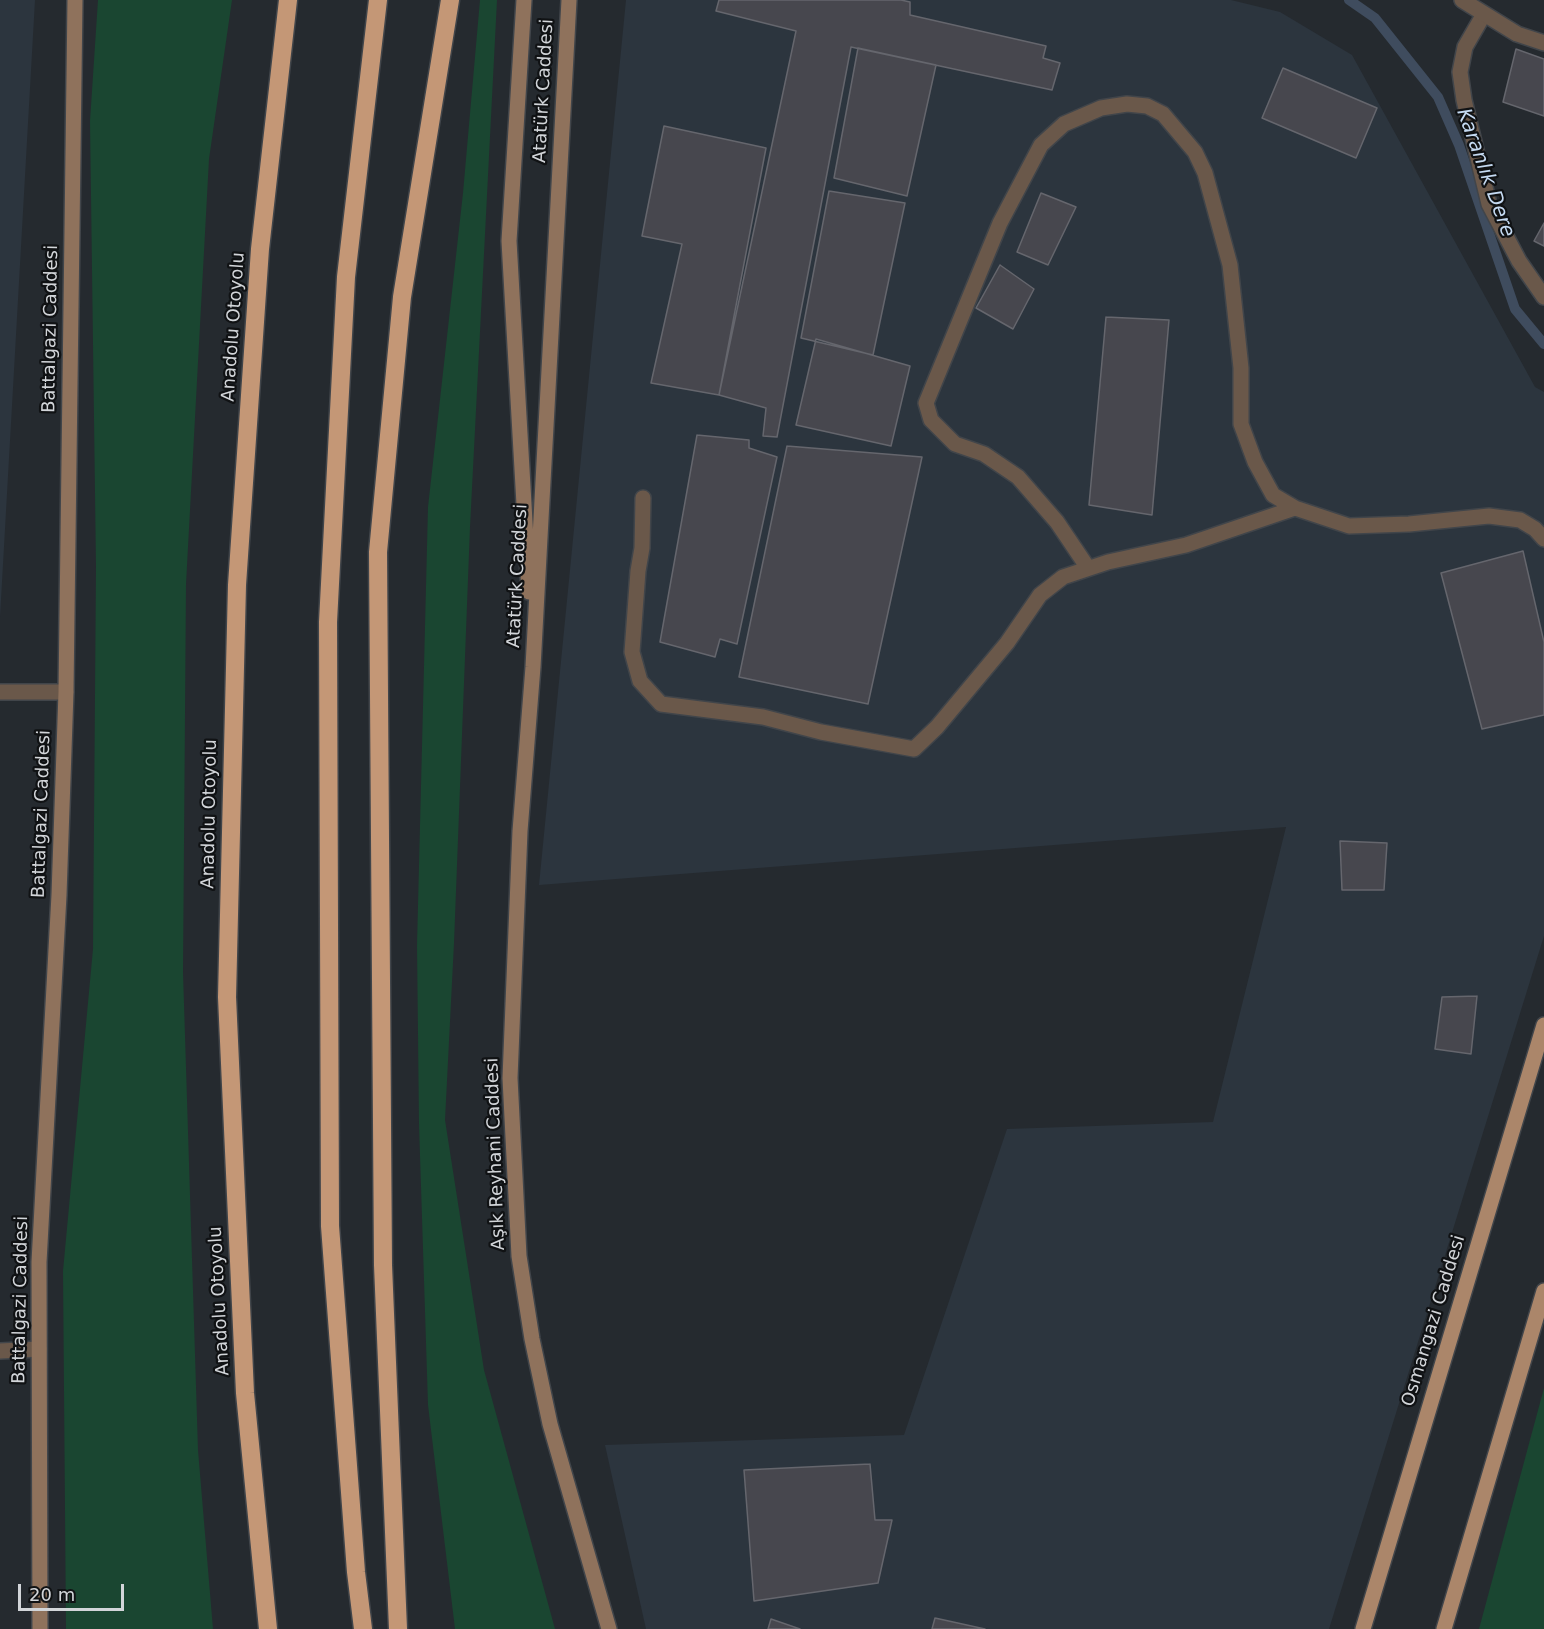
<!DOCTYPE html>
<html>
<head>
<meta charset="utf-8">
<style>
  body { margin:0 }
  #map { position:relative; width:1544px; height:1629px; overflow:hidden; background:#252a2f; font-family:"DejaVu Sans",sans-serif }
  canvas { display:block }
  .scale { position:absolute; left:18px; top:1584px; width:106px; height:27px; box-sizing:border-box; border:3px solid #d2d5d9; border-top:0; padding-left:8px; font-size:18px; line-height:21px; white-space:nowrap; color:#d2d5d9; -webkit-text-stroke:4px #101214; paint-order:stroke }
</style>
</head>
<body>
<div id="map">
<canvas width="1544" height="1629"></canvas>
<div class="scale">20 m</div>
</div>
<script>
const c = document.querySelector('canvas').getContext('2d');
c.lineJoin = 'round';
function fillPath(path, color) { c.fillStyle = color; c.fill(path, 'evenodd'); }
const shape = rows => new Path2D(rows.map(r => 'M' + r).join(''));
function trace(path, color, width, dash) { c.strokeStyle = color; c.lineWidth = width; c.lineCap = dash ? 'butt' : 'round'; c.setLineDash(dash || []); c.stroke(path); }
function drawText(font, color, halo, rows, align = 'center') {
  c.font = font + ' "DejaVu Sans",sans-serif'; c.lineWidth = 4.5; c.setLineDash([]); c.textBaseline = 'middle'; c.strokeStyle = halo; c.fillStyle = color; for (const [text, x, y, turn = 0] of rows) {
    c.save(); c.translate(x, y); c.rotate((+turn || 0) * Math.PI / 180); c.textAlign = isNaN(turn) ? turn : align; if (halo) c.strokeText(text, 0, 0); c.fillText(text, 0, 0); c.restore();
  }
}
fillPath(shape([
  [0,0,35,0,0,617],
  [626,0,1231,0,1280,12,1352,55,1535,387,1544,392,1544,936,1329,1629,646,1629,605,1445,904,1435,1007,1129,1213,1122,1286,827,539,885]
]), '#2c353e');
fillPath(shape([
  [98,0,232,0,209,159,186,584,183,972,198,1450,213,1629,66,1629,63,1271,93,949,96,567,90,121],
  [480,0,497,0,470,527,454,943,445,1120,484,1370,555,1629,455,1629,428,1405,419,1124,417,945,428,507,463,193],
  [1544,1388,1544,1629,1479,1629]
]), '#1a4631');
trace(shape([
  [1349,0,1375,18,1438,97,1459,145,1515,309,1544,344]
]), '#3f4c5e', 10);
const building = shape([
  [719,0,901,0,910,2,910,15,1046,46,1043,58,1060,63,1052,90,851,47,777,437,763,436,766,408,719,395,796,31,716,11,719,0],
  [858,48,936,65,907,196,834,178,858,48],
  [1516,49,1544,59,1544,116,1503,102,1516,49],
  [1283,68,1377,108,1356,158,1262,118,1283,68],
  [664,126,766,148,719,395,651,383,682,244,642,236,664,126],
  [829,191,905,203,873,355,801,338,829,191],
  [1041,193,1076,207,1048,265,1017,252,1041,193],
  [1544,223,1544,246,1534,241,1544,223],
  [1000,265,1034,289,1013,329,976,308,1000,265],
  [1106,317,1169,320,1152,515,1089,505,1106,317],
  [816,339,910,366,891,446,796,425,816,339],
  [697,435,749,440,749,448,777,457,737,644,720,639,715,657,660,642,697,435],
  [787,446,922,457,868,704,739,677,787,446],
  [1523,551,1544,642,1544,715,1482,729,1441,573,1523,551],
  [1340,841,1387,843,1384,890,1342,890,1340,841],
  [1477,996,1471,1054,1435,1049,1442,997,1477,996],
  [870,1464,875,1520,892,1520,878,1583,754,1601,744,1470,870,1464],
  [935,1618,985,1629,932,1629,935,1618],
  [771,1619,800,1629,768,1629,771,1619]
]);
fillPath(building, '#47474e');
trace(building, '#65666d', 1.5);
const lane = shape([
  [1484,14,1465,47,1460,72,1464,100,1489,204,1519,261,1544,297],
  [643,498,642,548,638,571,632,652,640,681,661,704,763,717,821,732,914,749,937,727,1007,643,1040,595,1063,577,1108,562,1186,545,1295,508],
  [1088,568,1057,522,1018,477,984,454,955,444,931,420,926,403,1000,223,1041,145,1064,124,1101,108,1127,104,1147,106,1163,114,1195,152,1205,173,1230,265,1241,368,1241,424,1255,462,1273,495,1295,508,1349,526,1409,524,1489,516,1520,520,1535,529,1544,539],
  [0,1351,39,1349]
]);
const street = shape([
  [1462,0,1517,34,1544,43],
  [0,692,66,692]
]);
const secondary = shape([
  [524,0,509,241,529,592],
  [569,0,533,667,520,831,510,1078,519,1256,532,1339,550,1424,609,1629],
  [40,1629,39,1262,59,895,66,692,75,0]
]);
const primary = shape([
  [1363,1629,1544,1025],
  [1444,1629,1544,1291]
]);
const highway = shape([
  [268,1629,245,1393,227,997,237,585,260,249,288,0],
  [363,1629,356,1572,330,1226,328,622,346,277,378,0],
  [398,1629,383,1265,378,552,402,297,450,0]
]);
trace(lane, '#41454a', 18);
trace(street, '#41454a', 18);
trace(secondary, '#41454a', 18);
trace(primary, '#41454a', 18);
trace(highway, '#41454a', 21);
trace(lane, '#6a584a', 15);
trace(street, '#6a584a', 15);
trace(secondary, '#8f725c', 15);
trace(primary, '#ab866a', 15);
trace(highway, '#c49776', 18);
drawText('18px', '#d2d5d9', '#101214', [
  ["Atatürk Caddesi",544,91,-87],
  ["Anadolu Otoyolu",234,327,-86],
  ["Battalgazi Caddesi",51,329,-89],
  ["Atatürk Caddesi",518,576,-87],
  ["Battalgazi Caddesi",42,814,-88],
  ["Anadolu Otoyolu",210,814,-89],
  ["Aşık Reyhani Caddesi",496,1154,-92],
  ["Battalgazi Caddesi",21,1300,-89],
  ["Anadolu Otoyolu",220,1301,-93],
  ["Osmangazi Caddesi",1434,1321,-73]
]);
drawText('italic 20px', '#c5daf2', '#101214', [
  ["Karanlık Dere",1485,173,70]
]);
</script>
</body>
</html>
